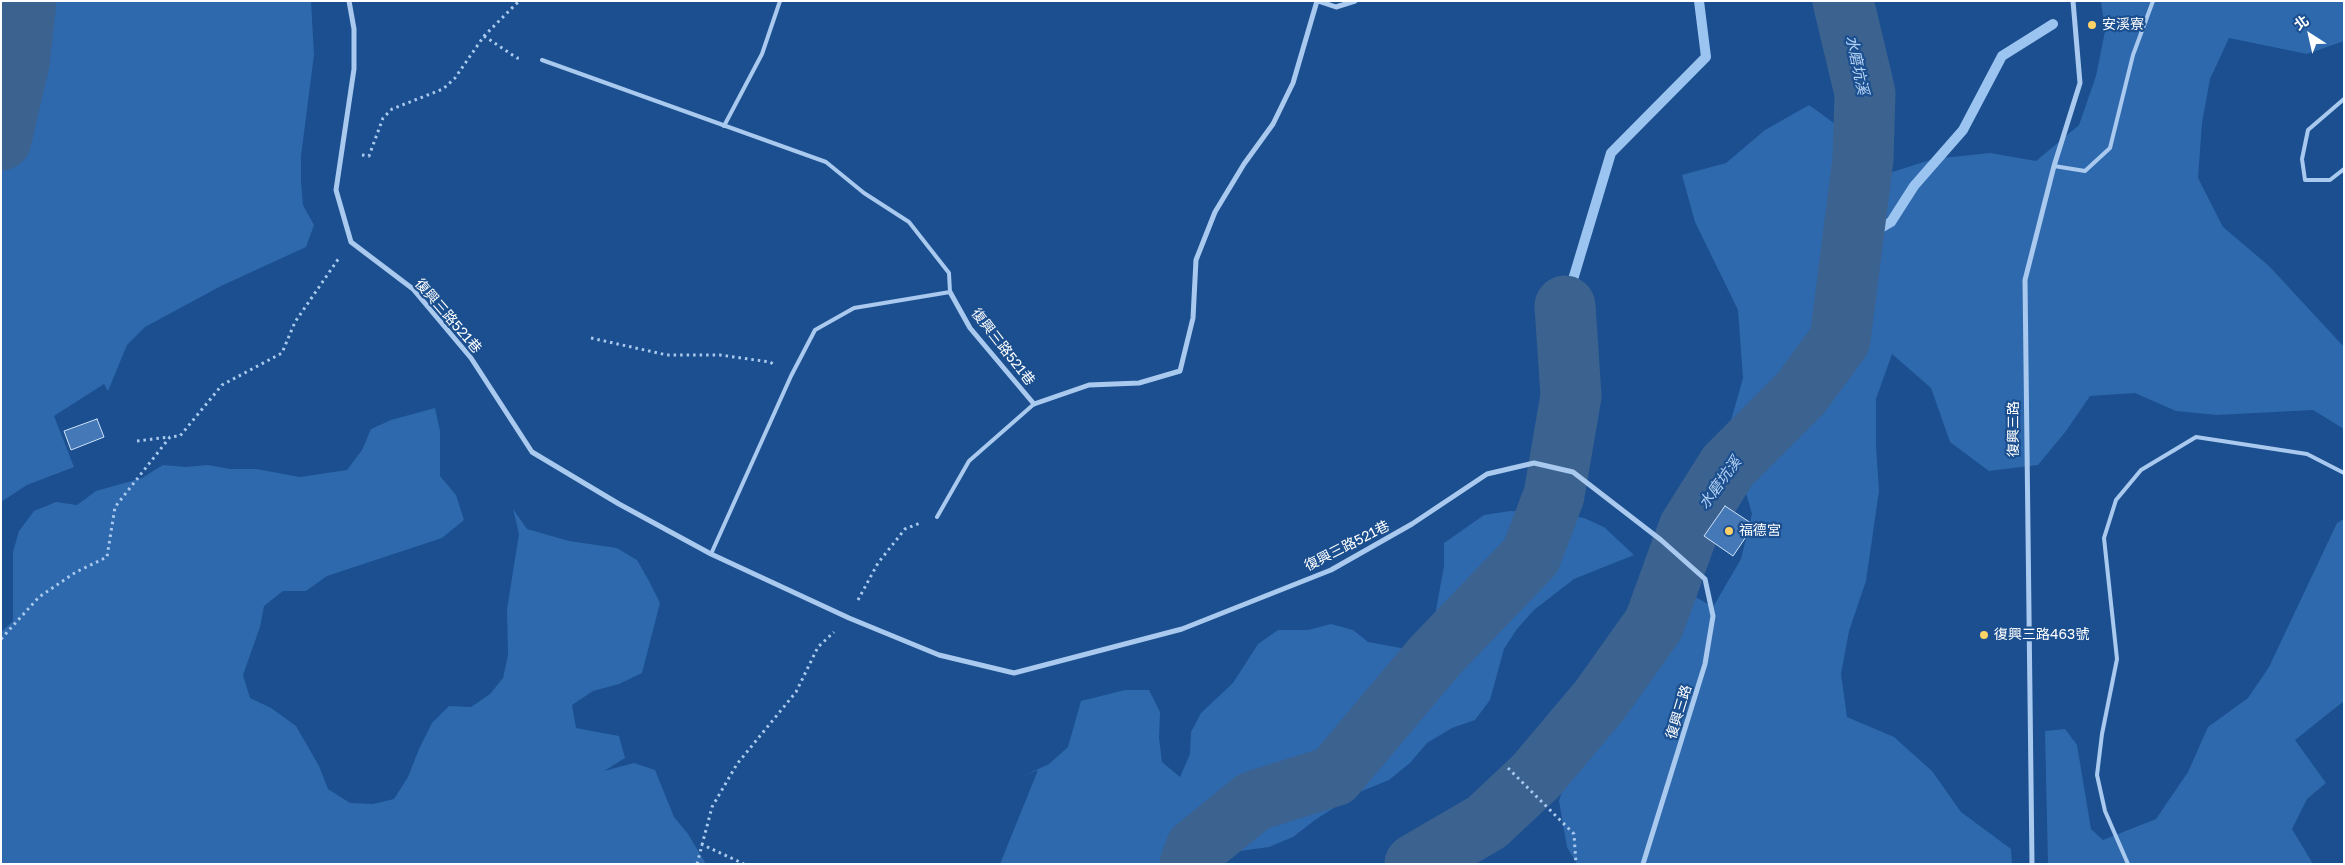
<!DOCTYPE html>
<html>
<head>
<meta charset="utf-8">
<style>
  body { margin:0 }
  #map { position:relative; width:2345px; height:865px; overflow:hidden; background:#1b4f8f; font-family:"Golos Text","Noto Sans TC",sans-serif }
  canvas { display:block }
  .frame { position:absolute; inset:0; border:2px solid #fff; pointer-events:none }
  .north { position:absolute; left:2285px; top:10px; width:50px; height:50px; -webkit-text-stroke:4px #1b4f8f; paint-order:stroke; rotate:325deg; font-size:14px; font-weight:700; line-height:20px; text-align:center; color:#fff }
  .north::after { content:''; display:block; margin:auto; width:18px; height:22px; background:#fff; clip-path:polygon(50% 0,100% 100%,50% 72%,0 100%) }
</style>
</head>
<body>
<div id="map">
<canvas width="2345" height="865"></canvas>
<div class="frame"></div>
<div class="north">北</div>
</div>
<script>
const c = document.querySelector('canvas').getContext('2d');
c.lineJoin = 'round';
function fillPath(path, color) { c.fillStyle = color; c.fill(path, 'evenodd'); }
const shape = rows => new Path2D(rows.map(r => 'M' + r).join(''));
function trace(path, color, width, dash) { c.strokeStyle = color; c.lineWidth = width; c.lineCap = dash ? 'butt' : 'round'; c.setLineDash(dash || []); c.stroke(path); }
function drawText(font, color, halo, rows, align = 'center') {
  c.font = font + ' "Golos Text","Noto Sans TC",sans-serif'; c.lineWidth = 4.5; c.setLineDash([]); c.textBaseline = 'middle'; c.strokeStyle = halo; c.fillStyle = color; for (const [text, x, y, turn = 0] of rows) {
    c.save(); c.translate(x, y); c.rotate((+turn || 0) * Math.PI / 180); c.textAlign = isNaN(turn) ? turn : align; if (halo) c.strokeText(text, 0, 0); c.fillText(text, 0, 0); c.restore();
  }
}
fillPath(shape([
  [19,1,311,1,314,55,301,156,301,182,303,205,314,225,306,247,221,286,145,327,127,345,108,391,104,384,54,416,74,467,27,485,1,502,1,108,10,66],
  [2101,1,2344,1,2344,41,2307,54,2229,38,2210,79,2202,123,2198,178,2223,227,2269,266,2344,347,2344,429,2313,410,2217,415,2176,411,2135,393,2090,396,2066,431,2038,465,1989,471,1950,442,1931,388,1892,354,1876,399,1876,446,1879,491,1866,581,1849,631,1841,674,1847,717,1894,737,1932,771,1961,812,2011,849,2012,864,1577,864,1567,847,1559,801,1572,759,1580,683,1625,630,1687,592,1713,607,1741,559,1752,514,1728,431,1743,378,1738,310,1695,222,1682,175,1726,163,1765,130,1809,105,1849,134,1886,174,1933,159,1990,153,2036,161,2079,125,2096,76,2105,31],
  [435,408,440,431,440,476,456,495,464,520,442,538,327,576,306,591,283,591,264,606,260,627,243,675,250,698,271,708,296,726,319,766,328,789,350,803,373,804,394,799,408,777,419,749,432,723,449,706,471,707,490,694,503,678,508,655,507,609,519,534,513,509,527,529,569,541,617,548,637,560,649,581,660,603,642,673,619,684,593,691,572,705,576,728,619,736,625,758,604,771,634,763,655,770,674,817,688,834,706,864,1,864,1,632,13,621,13,552,19,531,34,511,56,502,77,505,96,491,142,478,163,465,186,467,208,465,230,469,256,469,300,477,347,470,362,450,371,429,391,420],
  [1510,511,1559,514,1584,518,1604,527,1634,555,1574,579,1534,610,1517,629,1504,649,1490,700,1475,720,1452,728,1427,743,1410,763,1389,780,1357,793,1315,820,1293,837,1269,847,1240,851,1224,864,1000,864,1038,770,1019,778,1049,764,1068,747,1081,701,1125,690,1149,690,1160,712,1159,738,1162,762,1180,777,1190,754,1191,732,1201,713,1233,683,1258,644,1278,630,1308,630,1331,624,1353,630,1368,642,1412,650,1428,632,1436,610,1444,566,1444,543,1484,515],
  [2344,519,2344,701,2295,740,2326,783,2307,799,2292,829,2313,864,2048,864,2045,731,2065,729,2077,745,2091,829,2103,840,2156,819,2188,772,2208,727,2248,698,2269,667,2337,523]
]), '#2e69ad');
trace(shape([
  [1853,244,1891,222,1914,186,1963,130,2002,56,2053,24],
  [1565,306,1611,153,1706,57,1699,1]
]), '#9cc4f0', 10);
trace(shape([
  [1,140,19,63,26,1],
  [1190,864,1196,848,1254,801,1334,776,1435,656,1531,556,1554,495,1571,396,1565,306],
  [1415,864,1487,822,1536,776,1600,700,1654,624,1689,528,1728,466,1801,393,1840,340,1863,159,1865,93,1843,1]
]), '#3c6290', 61);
const building = shape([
  [97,419,104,437,71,450,64,431,97,419],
  [1725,506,1754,525,1733,556,1704,536,1725,506]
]);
fillPath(building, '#4478b7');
trace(building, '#cfe3fa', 1);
trace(shape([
  [484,36,517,58,522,58],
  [362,155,369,156,383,118,392,109,443,89,455,78,484,36,519,1],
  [591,338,667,355,720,355,770,362,776,366],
  [137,441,169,437],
  [858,600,878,563,905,529,920,523],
  [1,639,39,597,76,572,107,557,115,507,170,437,180,436,222,385,282,353,295,322,339,258],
  [1508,768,1574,834,1576,864],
  [701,844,744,864],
  [697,864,712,807,737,764,796,692,818,647,834,632]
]), '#a9c9ee', 3, [2.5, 4]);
trace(shape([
  [542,60,826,162,864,193,909,222,949,273,950,292,854,308,815,330,791,376,711,554],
  [2344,99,2308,130,2302,159,2305,180,2330,180,2344,169],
  [724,126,762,54,780,1],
  [2054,166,2085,171,2110,148,2133,55,2153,1],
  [937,517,969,461,1034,404],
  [2128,864,2105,811,2097,775,2102,734,2117,659,2104,538,2116,500,2141,470,2196,437,2307,454,2344,473]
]), '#a9c9ee', 4);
trace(shape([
  [349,1,354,29,354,69,336,190,351,242,413,289,471,358,532,452,619,504,711,554,849,618,939,655,1014,673,1182,629,1331,570,1412,524,1487,474,1534,463,1573,472,1661,540,1705,579,1713,616,1705,664,1643,864],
  [1318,1,1336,7,1355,1],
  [950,292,970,328,1034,404,1089,385,1139,383,1180,371,1193,318,1196,260,1215,212,1244,164,1273,124,1293,83,1317,1],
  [2032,864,2025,280,2054,166,2080,83,2073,1]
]), '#a9c9ee', 5);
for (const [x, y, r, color] of [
  [2092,25,5,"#ffd166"],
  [1729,531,5,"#ffd166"],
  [1984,635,5,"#ffd166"]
]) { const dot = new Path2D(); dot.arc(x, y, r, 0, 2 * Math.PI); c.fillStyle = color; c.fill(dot); trace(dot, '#1b4f8f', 2); }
drawText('14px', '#fff', '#1b4f8f', [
  ["安溪寮",2102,25],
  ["福德宮",1739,531],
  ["復興三路463號",1994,635]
], 'left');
drawText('14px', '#fff', '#1b4f8f', [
  ["復興三路521巷",448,316,49],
  ["復興三路521巷",1003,347,52],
  ["復興三路",2014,429,-90],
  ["復興三路521巷",1347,546,-27],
  ["復興三路",1679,712,-73]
]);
drawText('italic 15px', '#b5d3f5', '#1b4f8f', [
  ["水磨坑溪",1857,65,78],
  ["水磨坑溪",1720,483,-54]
]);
</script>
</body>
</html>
